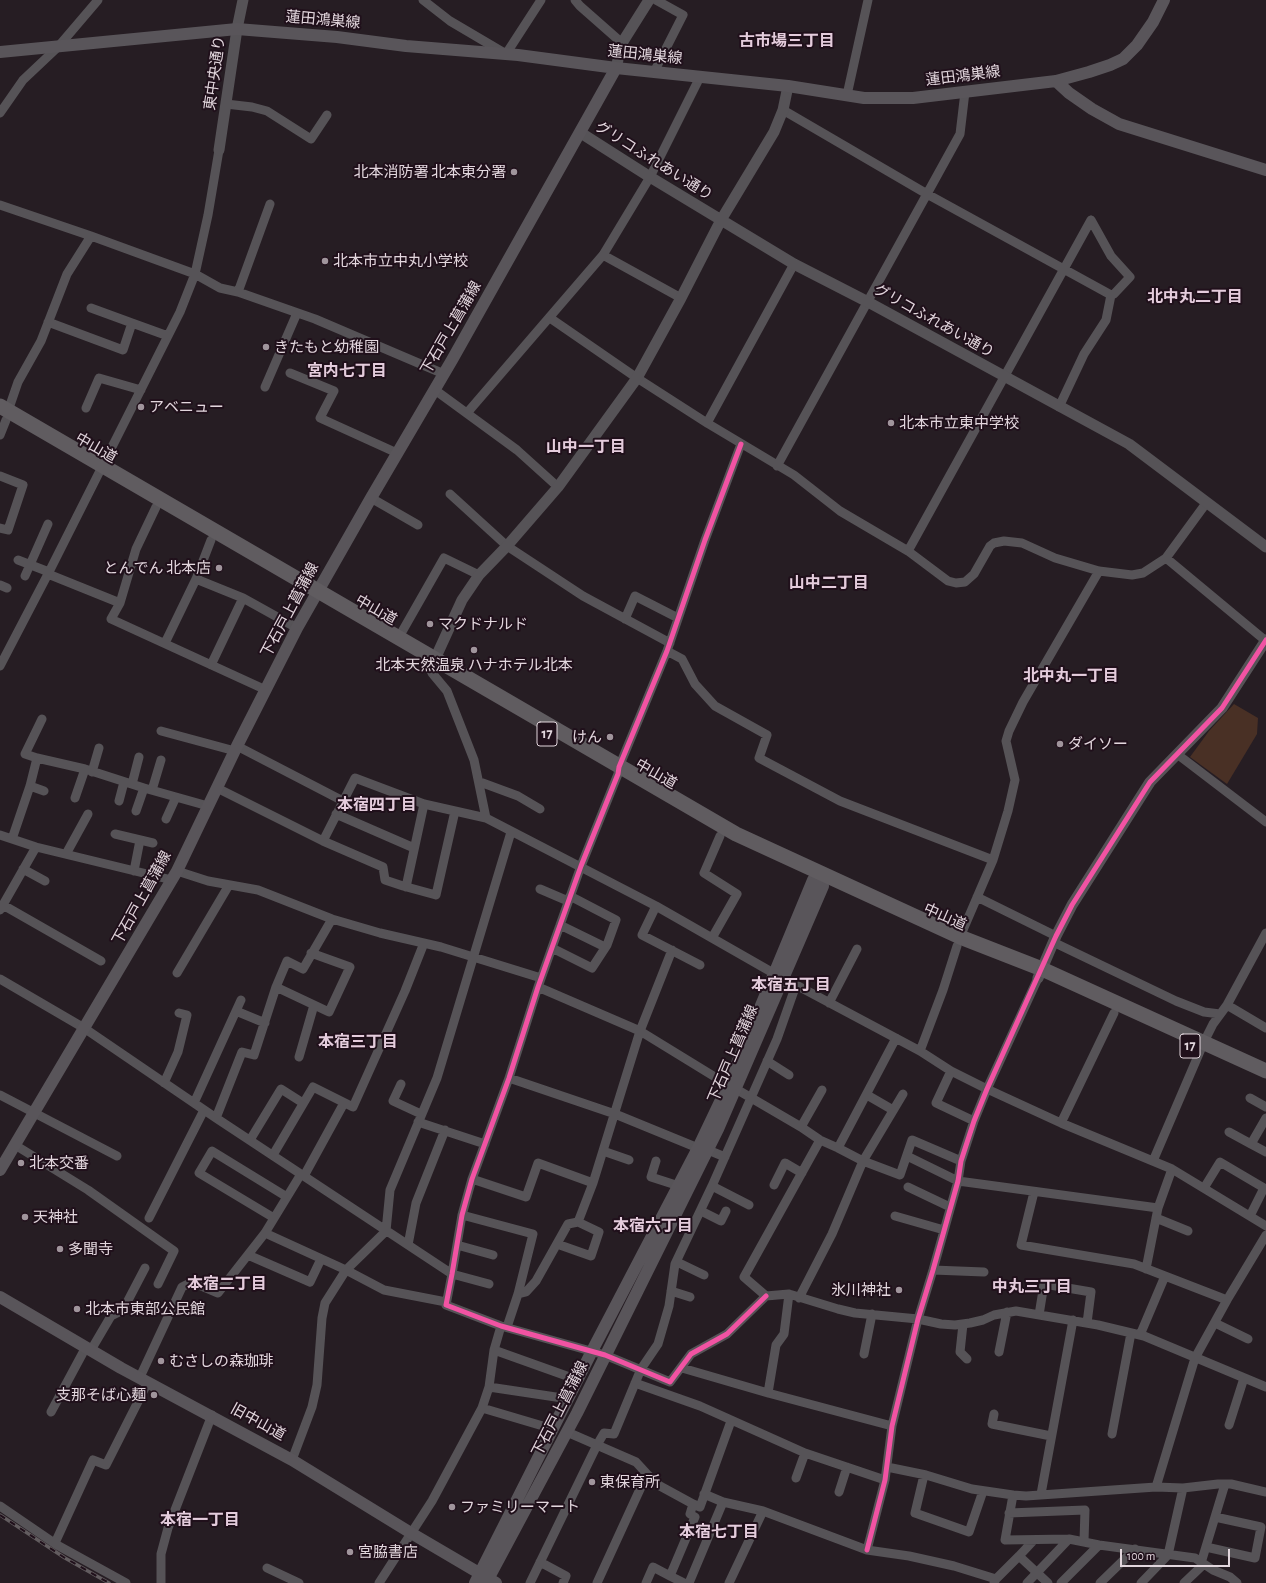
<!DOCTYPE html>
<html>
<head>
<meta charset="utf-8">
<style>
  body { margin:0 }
  #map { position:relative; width:1266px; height:1583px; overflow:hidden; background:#261d23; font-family:"Alegreya Sans",sans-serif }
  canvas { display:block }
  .scale { position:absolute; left:1120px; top:1549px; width:110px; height:18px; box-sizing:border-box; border:2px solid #e2d6dd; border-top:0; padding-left:5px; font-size:12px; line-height:14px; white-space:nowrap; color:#e2d6dd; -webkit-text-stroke:3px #20101b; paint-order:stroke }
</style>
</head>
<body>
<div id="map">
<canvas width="1266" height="1583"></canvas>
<div class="scale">100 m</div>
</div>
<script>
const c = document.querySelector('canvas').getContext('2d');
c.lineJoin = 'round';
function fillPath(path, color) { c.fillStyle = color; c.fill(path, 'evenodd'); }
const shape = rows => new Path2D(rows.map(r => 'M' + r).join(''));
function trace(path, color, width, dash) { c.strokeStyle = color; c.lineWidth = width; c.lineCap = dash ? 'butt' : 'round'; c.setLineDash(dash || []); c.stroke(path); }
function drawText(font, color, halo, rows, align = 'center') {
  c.font = font + ' "Alegreya Sans","Noto Sans JP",sans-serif'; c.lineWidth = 4; c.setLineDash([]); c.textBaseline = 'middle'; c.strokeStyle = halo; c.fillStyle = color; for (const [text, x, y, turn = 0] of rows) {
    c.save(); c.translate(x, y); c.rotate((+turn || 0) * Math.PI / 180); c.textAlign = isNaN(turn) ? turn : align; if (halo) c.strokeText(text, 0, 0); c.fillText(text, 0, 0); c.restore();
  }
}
fillPath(shape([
  [1234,704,1258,718,1257,734,1227,784,1190,757,1209,731]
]), '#493025');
trace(shape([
  [423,0,450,21,506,54,541,0],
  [575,0,580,6,622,43],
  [654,72,683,15,656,0],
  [847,95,868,0],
  [226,104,252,107,267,111,311,139,327,115],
  [783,110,927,194,1111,295,1114,294,1130,277,1111,256,1091,220],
  [0,113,23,80,58,47,98,0],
  [0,205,91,236,195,274,220,288,238,292,315,319,444,374],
  [603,255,681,298],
  [238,292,270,204],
  [91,308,132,323],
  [550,318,637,378,707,423,794,475,840,511,908,551,948,581,956,583,965,582,974,574,990,546,994,543,1004,541,1022,543,1055,558,1099,571,1132,575,1143,573,1166,558,1207,502],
  [48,322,123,350,132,323,168,336],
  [290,373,334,391,320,418,397,453],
  [265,387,297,313],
  [435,390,517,450,558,487],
  [1059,407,1084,354,1106,320,1111,295],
  [86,408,99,378,141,390],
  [8,411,18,382,41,341,67,274,91,236],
  [467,413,603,255,650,177,700,77],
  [707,423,794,264],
  [0,435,6,420],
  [741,444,705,540,667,651,619,767,618,774,581,866,538,987,509,1078,472,1179,462,1215,452,1274,446,1305,501,1326,605,1355,670,1382,691,1354,727,1334,766,1296],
  [777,466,960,134,965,92],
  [0,476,23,485,8,530,0,528],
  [450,494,507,546,583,596,670,643],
  [371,498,418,525],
  [156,507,136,549,120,603,111,619,266,690],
  [908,551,1091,220],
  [1166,558,1266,641],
  [18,560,49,572],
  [48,574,120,603],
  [25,576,48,524],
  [196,579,243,598,297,628],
  [0,585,7,588],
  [625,619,635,596,678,618],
  [399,637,444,558,479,575],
  [165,643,196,579,211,540],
  [667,651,682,659,695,684,715,706,767,735,759,758,840,801,993,860],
  [428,664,432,673,447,691,474,760,486,818,656,906,775,974],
  [211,665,243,598],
  [0,666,49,572,180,312,195,274,208,215,219,150],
  [161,731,235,751],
  [237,746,343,801],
  [1177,754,1266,822],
  [37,758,25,754,42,719],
  [92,772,99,748],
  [480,782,518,796,540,809],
  [132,784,139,757],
  [30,786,44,791],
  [217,788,323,841,355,778,424,804,455,811,436,895,403,886,385,880,383,867,323,841],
  [152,790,161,760],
  [75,798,85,769],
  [119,801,124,782],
  [136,811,144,788],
  [455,811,486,818],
  [336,814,414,848],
  [166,819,176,797],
  [115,834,153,843],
  [0,835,36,847,172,880],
  [12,839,30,786,37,758,85,769,144,788,208,806],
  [66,854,88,814],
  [23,869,45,881],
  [134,871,140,840],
  [177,871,208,881,258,890,332,919,380,933,441,947,541,978],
  [406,887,424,804],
  [540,889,568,901],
  [977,897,1056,936],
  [3,905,101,961],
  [656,906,642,935,700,965],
  [0,910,36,847],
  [560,925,605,947],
  [960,937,993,860,1008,811,1015,780,1006,741,1009,731,1023,702,1099,571],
  [712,938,737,894,704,873,720,836],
  [1053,942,1176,1001,1204,1012,1220,1014],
  [552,948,592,968,607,945,616,920,570,896],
  [177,973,229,885],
  [783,978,920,1051,951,1071,987,1089,1061,1123,1172,1169,1266,1226],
  [0,979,84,1028,216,1118,452,1274,489,1284],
  [276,987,329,1012,350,967,311,953],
  [538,987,640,1031,728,1085],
  [829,1003,857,949],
  [1227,1005,1266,933],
  [236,1011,265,1023],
  [920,1051,943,990,957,946],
  [299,1057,314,1005],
  [767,1061,789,1075],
  [951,1071,936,1103,974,1121],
  [509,1078,615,1114,698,1148],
  [164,1083,178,1052,187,1015,179,1013],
  [401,1084,393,1101,421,1114],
  [736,1089,801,1127,820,1140,838,1148,863,1161,900,1175,912,1140,961,1161],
  [0,1095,117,1156],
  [867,1095,893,1110],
  [1250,1098,1266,1107],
  [194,1103,241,1000],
  [216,1118,242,1052,254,1055,276,987,287,961,303,969,332,919],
  [1266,1118,1251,1144,1266,1152],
  [418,1122,485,1144],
  [1061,1123,1114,1013],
  [801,1127,822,1090],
  [1229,1132,1251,1144],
  [250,1140,281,1089,303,1103],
  [820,1140,744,1277,766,1296,789,1294,838,1309,855,1313,918,1319,941,1324,955,1325,970,1323,983,1320,994,1315,1016,1311,1098,1325,1144,1336,1266,1387],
  [15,1145,88,1190,174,1251,158,1284],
  [838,1148,896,1038],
  [708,1150,725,1157],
  [603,1151,629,1160],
  [273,1155,313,1087,353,1107,405,991,424,943],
  [907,1156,958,1181,1158,1208,1172,1169],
  [656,1161,651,1177,679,1186],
  [1153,1161,1204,1042,1213,1024,1227,1005,1266,1028],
  [304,1176,344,1103],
  [472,1179,526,1197,538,1163,593,1183],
  [774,1185,785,1163,802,1173],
  [712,1186,749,1205],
  [908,1187,950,1207],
  [1204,1188,1220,1162,1264,1188,1250,1216],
  [1034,1192,1021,1245,1134,1264,1227,1300,1266,1235],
  [701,1211,721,1221,726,1211],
  [462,1215,533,1234,518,1294,507,1327],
  [895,1216,944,1230],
  [149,1218,204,1110],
  [274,1218,199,1173,212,1151,287,1197],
  [1156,1218,1188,1231],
  [578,1222,593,1183,640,1031,672,950],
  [265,1233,346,1270,384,1290,446,1302],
  [408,1245,416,1203,445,1130],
  [457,1245,493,1255],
  [248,1255,310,1282,321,1259],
  [677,1262,704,1275],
  [1146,1269,1158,1208],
  [933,1270,984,1272],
  [671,1291,690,1297],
  [518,1294,526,1292,536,1281,568,1224,578,1222,599,1232,591,1256,557,1244],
  [799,1298,832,1234,863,1161,903,1094],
  [1039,1315,1044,1284,1091,1292,1087,1323],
  [1215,1323,1248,1339],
  [963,1324,960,1352,967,1359],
  [1140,1335,1165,1276],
  [91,1350,111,1316,123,1310,145,1268],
  [494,1350,578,1380],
  [999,1352,1007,1312],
  [864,1354,872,1314],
  [682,1368,768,1393,892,1426],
  [140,1377,182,1287,192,1282,218,1293,265,1233,301,1174],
  [635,1383,700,1406,805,1453,885,1480],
  [489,1387,569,1399],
  [768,1393,776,1345,784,1334,789,1294],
  [482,1408,553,1429],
  [51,1412,86,1347],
  [994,1414,992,1424,1051,1436],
  [1229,1425,1244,1378],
  [567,1432,636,1462,647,1474,597,1583],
  [1112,1434,1131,1333],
  [292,1460,312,1407,317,1385,322,1318,325,1303,346,1270,386,1231,390,1190,437,1078,511,832],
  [887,1467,926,1475,972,1489,1013,1495,1026,1496,1156,1487,1183,1488,1218,1484,1231,1484,1266,1492],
  [647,1474,660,1486,693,1504],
  [924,1475,915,1513,969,1532,983,1491],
  [796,1478,805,1453],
  [1156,1487,1195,1358,1227,1300],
  [839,1492,847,1467],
  [1041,1494,1073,1320],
  [1013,1495,1005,1540,1069,1539,1099,1545,1195,1558,1213,1570,1230,1577,1237,1583],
  [723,1502,763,1511],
  [0,1506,57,1545,126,1583],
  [1009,1513,1085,1510,1084,1541],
  [55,1543,93,1460,106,1465,148,1382],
  [1206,1547,1255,1558,1261,1527,1215,1517],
  [867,1550,885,1480,892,1426,918,1319,933,1270,958,1181,961,1161,974,1121,987,1089,1038,978],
  [1019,1556,1048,1583],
  [540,1562,566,1576,563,1583],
  [1201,1563,1225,1484],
  [267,1568,299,1583],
  [670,1576,684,1583],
  [161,1583,161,1554,168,1528,212,1415],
  [379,1583,432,1501,482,1408,489,1387,494,1350,501,1326],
  [530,1583,597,1445,604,1433,614,1434,641,1369,658,1344,669,1306,675,1264,712,1186,777,1039,796,985],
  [646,1583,653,1567,670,1576,695,1517,690,1514,693,1504,700,1507,731,1421],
  [689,1583,723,1502,704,1494],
  [729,1583,763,1511,867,1550,909,1556,954,1566,996,1579],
  [994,1583,996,1579,1019,1556,1034,1540],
  [1027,1583,1069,1539],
  [1061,1583,1099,1545],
  [1100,1583,1135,1549],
  [1141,1583,1168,1555,1183,1488],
  [1184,1583,1204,1564]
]), '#565357', 9);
trace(shape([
  [616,68,622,43,649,0],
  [581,133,650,177,794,264,868,302,1129,444,1266,547],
  [219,150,237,29,243,0],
  [435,659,462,600,479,575,507,546,558,487,637,378,681,298,721,220,774,132,783,110,788,86],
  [1038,978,1056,936,1072,905,1150,782,1222,708,1266,640]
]), '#565357', 11);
trace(shape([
  [0,52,237,29,337,37,406,46,518,55,616,68,788,86,864,98,913,98,1056,81,1089,72,1110,65,1123,59,1137,45,1153,22,1164,0],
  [1056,81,1069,93,1092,109,1119,124,1266,170],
  [0,1170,177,871,237,746,297,628,371,498,452,360,616,68],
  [0,1297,121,1368,292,1460,411,1533,496,1583],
  [475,1583,592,1351,698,1148,728,1085,813,880,821,874,823,886,718,1129,577,1413,486,1583]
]), '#59555a', 12);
trace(shape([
  [0,406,736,834,960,937,1042,969,1266,1071]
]), '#605c60', 15);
const rail = shape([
  [0,1515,65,1558,109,1583]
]);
trace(rail, '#625c5f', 3.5);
trace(rail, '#20101b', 2, [6]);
trace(shape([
  [741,444,705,540,667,651,619,767,618,774,581,866,538,987,509,1078,472,1179,462,1215,452,1274,446,1305,501,1326,605,1355,670,1382,691,1354,727,1334,766,1296],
  [867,1550,885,1480,892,1426,918,1319,933,1270,958,1181,961,1161,974,1121,987,1089,1056,936,1072,905,1150,782,1222,708,1266,640]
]), '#f153a3', 5);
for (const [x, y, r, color] of [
  [514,172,4,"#a0959c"],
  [325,261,4,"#a0959c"],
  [266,347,4,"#a0959c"],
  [141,407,4,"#a0959c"],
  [891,423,4,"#a0959c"],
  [219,568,4,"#a0959c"],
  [430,624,4,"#a0959c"],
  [474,650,4,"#a0959c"],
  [610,737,4,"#a0959c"],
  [1060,744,4,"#a0959c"],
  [21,1163,4,"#a0959c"],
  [25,1217,4,"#a0959c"],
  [60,1249,4,"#a0959c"],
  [899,1290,4,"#a0959c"],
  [77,1309,4,"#a0959c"],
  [161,1361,4,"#a0959c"],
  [154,1395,4,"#a0959c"],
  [592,1482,4,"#a0959c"],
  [452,1507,4,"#a0959c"],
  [350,1552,4,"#a0959c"]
]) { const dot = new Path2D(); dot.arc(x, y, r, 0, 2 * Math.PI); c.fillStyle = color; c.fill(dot); trace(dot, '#20101b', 1.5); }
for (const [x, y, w] of [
  [547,734,20],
  [1190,1046,20]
]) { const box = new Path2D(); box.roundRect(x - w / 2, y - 12, w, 24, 3); c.fillStyle = '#20101b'; c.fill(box); trace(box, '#e2d6dd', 1); }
drawText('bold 14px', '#e2d6dd', null, [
  ["17",547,734],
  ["17",1190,1046]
]);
drawText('15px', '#e2d6dd', '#20101b', [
  ["蓮田鴻巣線",323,20,5],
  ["蓮田鴻巣線",645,55,6],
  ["東中央通り",215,73,-82],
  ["蓮田鴻巣線",963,76,-7],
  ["グリコふれあい通り",654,161,32],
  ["グリコふれあい通り",934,321,29],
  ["下石戸上菖蒲線",451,328,-60],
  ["中山道",96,448,30],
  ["下石戸上菖蒲線",290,610,-62],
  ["中山道",376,610,30],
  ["中山道",656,774,30],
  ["下石戸上菖蒲線",142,898,-61],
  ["中山道",945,917,24],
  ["下石戸上菖蒲線",733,1054,-67],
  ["下石戸上菖蒲線",560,1409,-63],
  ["旧中山道",258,1422,29]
]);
drawText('15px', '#e2d6dd', '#20101b', [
  ["北本消防署 北本東分署",506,172,"right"],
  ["北本市立中丸小学校",333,261],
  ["きたもと幼稚園",274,347],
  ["アベニュー",149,407],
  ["北本市立東中学校",899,423],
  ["とんでん 北本店",211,568,"right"],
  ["マクドナルド",438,624],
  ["北本天然温泉 ハナホテル北本",474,665,"center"],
  ["けん",602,737,"right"],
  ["ダイソー",1068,744],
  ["北本交番",29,1163],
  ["天神社",33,1217],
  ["多聞寺",68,1249],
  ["氷川神社",891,1290,"right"],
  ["北本市東部公民館",85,1309],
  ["むさしの森珈琲",169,1361],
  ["支那そば心麺",146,1395,"right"],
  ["東保育所",600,1482],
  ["ファミリーマート",460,1507],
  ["宮脇書店",358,1552]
], 'left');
drawText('bold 16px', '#e4ccdc', '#20101b', [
  ["古市場三丁目",787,41],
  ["北中丸二丁目",1195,297],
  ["宮内七丁目",347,371],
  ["山中一丁目",586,447],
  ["山中二丁目",829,583],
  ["北中丸一丁目",1071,676],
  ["本宿四丁目",377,805],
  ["本宿五丁目",791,985],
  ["本宿三丁目",358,1042],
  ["本宿六丁目",653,1226],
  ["本宿二丁目",227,1284],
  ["中丸三丁目",1032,1287],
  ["本宿一丁目",200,1520],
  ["本宿七丁目",719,1532]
]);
</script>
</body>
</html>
